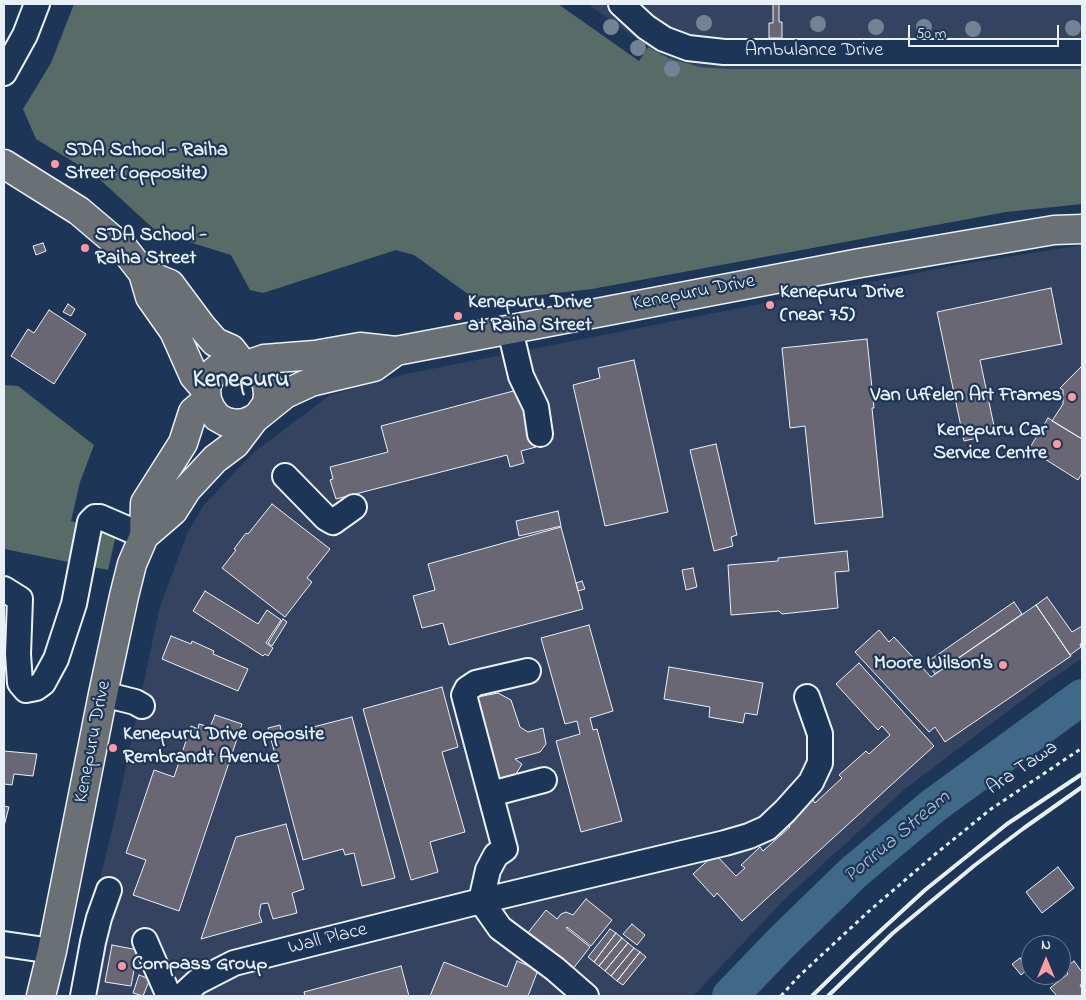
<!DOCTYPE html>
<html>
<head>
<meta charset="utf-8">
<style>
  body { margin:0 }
  #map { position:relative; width:1086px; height:1000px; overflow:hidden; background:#1d3557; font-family:"Indie Flower",sans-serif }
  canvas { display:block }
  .frame { position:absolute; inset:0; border:5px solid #e8f1f8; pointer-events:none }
  .north { position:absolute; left:1021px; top:935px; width:50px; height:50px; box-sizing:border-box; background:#1d3557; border:1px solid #6e8097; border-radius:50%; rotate:0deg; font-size:14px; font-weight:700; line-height:20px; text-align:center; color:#e8f1f8 }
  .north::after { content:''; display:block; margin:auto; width:18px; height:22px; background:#ff9aa2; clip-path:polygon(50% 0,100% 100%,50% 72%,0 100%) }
  .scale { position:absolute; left:908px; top:25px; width:151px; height:22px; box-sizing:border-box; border:2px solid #e8f1f8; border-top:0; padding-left:6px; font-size:15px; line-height:18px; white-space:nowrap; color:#e8f1f8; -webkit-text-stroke:4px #1d3557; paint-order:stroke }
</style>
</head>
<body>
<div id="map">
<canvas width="1086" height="1000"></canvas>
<div class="frame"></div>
<div class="north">N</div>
<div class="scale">50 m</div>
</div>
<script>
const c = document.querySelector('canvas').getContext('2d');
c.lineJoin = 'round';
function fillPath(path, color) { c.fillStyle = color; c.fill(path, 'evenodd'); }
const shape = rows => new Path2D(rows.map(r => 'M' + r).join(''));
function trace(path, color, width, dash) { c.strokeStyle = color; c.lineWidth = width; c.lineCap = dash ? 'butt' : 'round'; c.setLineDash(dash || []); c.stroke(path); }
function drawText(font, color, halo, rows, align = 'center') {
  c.font = font + ' "Indie Flower",sans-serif'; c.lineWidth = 4.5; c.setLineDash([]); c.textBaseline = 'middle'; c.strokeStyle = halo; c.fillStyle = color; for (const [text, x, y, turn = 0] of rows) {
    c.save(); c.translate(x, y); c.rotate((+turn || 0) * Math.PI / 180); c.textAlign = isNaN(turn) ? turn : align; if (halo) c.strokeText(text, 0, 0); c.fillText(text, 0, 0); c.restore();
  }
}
fillPath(shape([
  [588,4,1082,4,1082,69,728,69,700,67,668,58,648,47],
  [1082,245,1082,658,1036,690,905,789,786,898,693,996,75,996,85,940,115,818,160,606,188,532,203,506,254,452,330,395,406,374,957,265]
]), '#344460');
fillPath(shape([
  [74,4,558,4,639,61,648,47,668,58,700,67,728,69,1082,69,1082,204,1006,212,592,289,479,302,414,255,396,250,263,293,250,290,231,255,157,232,95,175,36,139,23,109,51,63],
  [4,385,18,386,94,445,80,482,71,521,116,535,108,570,4,549]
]), '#576c67');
trace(shape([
  [730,996,782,942,854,872,933,806,1082,697]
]), '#3f6987', 36);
const building = shape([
  [773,4,779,4,779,22,782,22,782,38,769,38,769,23,773,23,773,4],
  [43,243,46,251,36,255,33,246,43,243],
  [1051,288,1062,344,980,360,994,426,975,430,977,438,964,441,937,312,1051,288],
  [68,304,75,309,71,316,63,312,68,304],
  [49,310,86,334,54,384,11,356,28,329,34,333,49,310],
  [867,339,874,408,872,408,883,517,815,524,805,426,790,428,782,348,867,339],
  [634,360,668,512,605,526,573,385,600,378,598,368,634,360],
  [1081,367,1082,367,1082,439,1052,421,1063,404,1063,390,1060,388,1081,367],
  [521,389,536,447,521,451,524,463,510,467,507,455,336,499,330,480,333,479,330,467,388,452,381,426,521,389],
  [1048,418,1082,439,1082,473,1078,480,1029,449,1048,418],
  [716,444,737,535,731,537,733,546,714,551,690,450,716,444],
  [272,504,330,549,307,578,312,582,285,617,222,568,236,550,234,549,246,533,248,534,272,504],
  [558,511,561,526,519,536,516,521,558,511],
  [561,527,583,609,449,645,443,623,422,628,413,596,435,590,428,564,561,527],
  [847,551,849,571,835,572,838,608,782,614,779,611,731,615,728,565,778,561,778,558,847,551],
  [693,568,697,587,686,590,682,570,693,568],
  [582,581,585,589,578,591,576,583,582,581],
  [205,591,258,624,267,610,281,620,266,643,273,648,268,656,265,654,263,656,193,611,205,591],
  [1047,597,1072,632,1082,626,1082,643,1080,644,1081,647,1070,655,1036,605,1047,597],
  [1014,602,1022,614,935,674,927,662,1014,602],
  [1036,605,1071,656,945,742,935,727,929,732,855,652,879,630,889,642,894,637,931,677,1036,605],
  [283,619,287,622,272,646,268,643,283,619],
  [589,625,613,711,590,718,593,730,597,729,622,821,581,832,556,741,580,734,577,721,565,724,541,638,589,625],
  [171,636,191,644,192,641,214,651,213,654,248,669,238,691,162,659,171,636],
  [859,663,934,746,742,921,717,893,714,897,693,874,715,854,736,876,745,868,741,865,760,847,763,851,790,827,787,824,813,800,815,803,842,778,839,775,866,751,869,754,890,735,882,726,878,730,836,684,859,663],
  [669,667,763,683,757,715,745,713,743,723,709,717,710,707,664,699,669,667],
  [442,687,458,747,442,752,465,832,430,842,438,872,411,880,363,709,442,687],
  [498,693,511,700,520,727,528,732,543,728,546,744,540,752,515,759,522,764,516,774,499,779,491,775,473,706,478,697,498,693],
  [215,715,242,724,179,911,133,895,146,860,126,853,154,770,174,777,191,726,198,729,199,724,210,727,215,715],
  [352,717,395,878,362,886,354,853,345,855,343,849,303,860,268,728,280,725,282,735,352,717],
  [4,751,37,754,33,776,14,774,12,785,4,784,4,751],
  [4,806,9,807,4,826,4,806],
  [286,824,304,889,292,893,297,913,273,919,268,903,261,904,259,914,262,922,201,939,236,837,286,824],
  [1058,867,1074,888,1042,913,1026,892,1058,867],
  [586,899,612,920,591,946,567,927,566,928,590,947,572,970,527,934,546,910,557,919,561,914,566,912,573,915,586,899],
  [632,924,645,935,637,945,623,934,632,924],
  [610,929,616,933,594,962,588,957,610,929],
  [616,933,622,938,599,966,594,962,616,933],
  [622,938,628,943,605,971,599,966,622,938],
  [628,943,634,948,611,976,605,971,628,943],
  [112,945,138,950,131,986,105,982,112,945],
  [634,948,640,952,617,981,611,976,634,948],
  [640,952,646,957,623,985,617,981,640,952],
  [1020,958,1028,969,1021,975,1012,964,1020,958],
  [517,961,538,970,528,996,430,996,444,962,507,987,517,961],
  [1074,961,1082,972,1082,984,1080,985,1082,989,1082,996,1057,996,1050,988,1068,974,1064,969,1074,961],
  [401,966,409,996,305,996,304,992,401,966],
  [139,975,150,979,143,996,133,993,139,975]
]);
fillPath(building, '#6a6775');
trace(building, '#e8f1f8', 1);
const minor = shape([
  [621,4,646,27,664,39,688,48,724,52,1082,52],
  [4,73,25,35,37,4],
  [510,330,521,376,536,407,540,434],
  [285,476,326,518,333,522,354,507],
  [4,589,20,599,18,654,20,683,26,690,36,688,43,683,56,659,74,604,90,522,95,517,100,517,144,536],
  [103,694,135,702,142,706],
  [491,794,544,780],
  [145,941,169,996],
  [4,944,52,951],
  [83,996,93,942,99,918,109,890],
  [182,996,197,982,234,963,481,901,488,870,496,855,505,849,464,695,467,689,476,683,528,671],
  [586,996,555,969,500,928,481,901,725,843,749,836,767,828,785,811,811,782,820,763,820,734,807,697]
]);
const major = shape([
  [4,164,79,211,125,250,143,273,150,297,174,331,194,376,206,390],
  [143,273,170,284,202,327,215,342,231,349,241,362],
  [250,364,264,359,315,355,360,347,396,351,860,263,1054,230,1082,229],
  [254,419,245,423,235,424,226,422,217,417,211,409,207,400,206,390,208,381,214,372,221,366,231,362,241,362,250,364,257,369,263,376,267,384,268,394,267,404,261,412],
  [144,536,173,511,187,489,215,459,235,444,254,419,285,394,311,382,374,367,396,351],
  [41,996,52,951,103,694,124,596,132,564,144,536,145,503,183,443,193,412,207,400]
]);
trace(minor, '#e8f1f8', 28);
trace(major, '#e8f1f8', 31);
trace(shape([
  [781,996,799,976,868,912,933,856,991,809,1082,748]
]), '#e8f1f8', 3, [4, 4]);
trace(minor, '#1d3557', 24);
trace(major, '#6a7074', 28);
trace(shape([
  [812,996,853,956,925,890,1007,824,1082,774],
  [828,996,893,933,975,865,1024,828,1082,787]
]), '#e8f1f8', 4);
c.fillStyle = '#718394';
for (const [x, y] of [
  [704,23],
  [818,24],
  [611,27],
  [876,27],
  [924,27],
  [1073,28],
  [973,29],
  [638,48],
  [672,69]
]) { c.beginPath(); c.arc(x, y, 8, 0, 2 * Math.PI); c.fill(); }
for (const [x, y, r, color] of [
  [55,164,5,"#ff9aa2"],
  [85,248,5,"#ff9aa2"],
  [770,305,5,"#ff9aa2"],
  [458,316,5,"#ff9aa2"],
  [1072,397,5,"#ff9aa2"],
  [1057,444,5,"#ff9aa2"],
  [1003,665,5,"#ff9aa2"],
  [113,748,5,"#ff9aa2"],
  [122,966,5,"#ff9aa2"]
]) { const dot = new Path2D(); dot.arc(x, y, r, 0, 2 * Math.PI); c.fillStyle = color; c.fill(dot); trace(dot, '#1d3557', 2); }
drawText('20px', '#e8f1f8', '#1d3557', [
  ["Ambulance Drive",814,52],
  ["Kenepuru Drive",694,294,-11],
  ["Kenepuru Drive",94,742,-79],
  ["Ara Tawa",1023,769,-34],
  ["Wall Place",328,940,-14]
]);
drawText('bold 20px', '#e8f1f8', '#1d3557', [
  ["SDA School - Raiha",65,152],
  ["Street (opposite)",65,175],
  ["SDA School -",95,237],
  ["Raiha Street",95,260],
  ["Kenepuru Drive",780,294],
  ["(near 75)",780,317],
  ["Kenepuru Drive",468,304],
  ["at Raiha Street",468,327],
  ["Van Uffelen Art Frames",1062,397,"right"],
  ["Kenepuru Car",1047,432,"right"],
  ["Service Centre",1047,455,"right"],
  ["Moore Wilson’s",993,665,"right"],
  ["Kenepuru Drive opposite",123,736],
  ["Rembrandt Avenue",123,759],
  ["Compass Group",132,966]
], 'left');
drawText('italic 21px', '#adc1d0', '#1d3557', [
  ["Porirua Stream",898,838,-40]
]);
drawText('bold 25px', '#e8f1f8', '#1d3557', [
  ["Kenepuru",241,382]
]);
</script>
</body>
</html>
